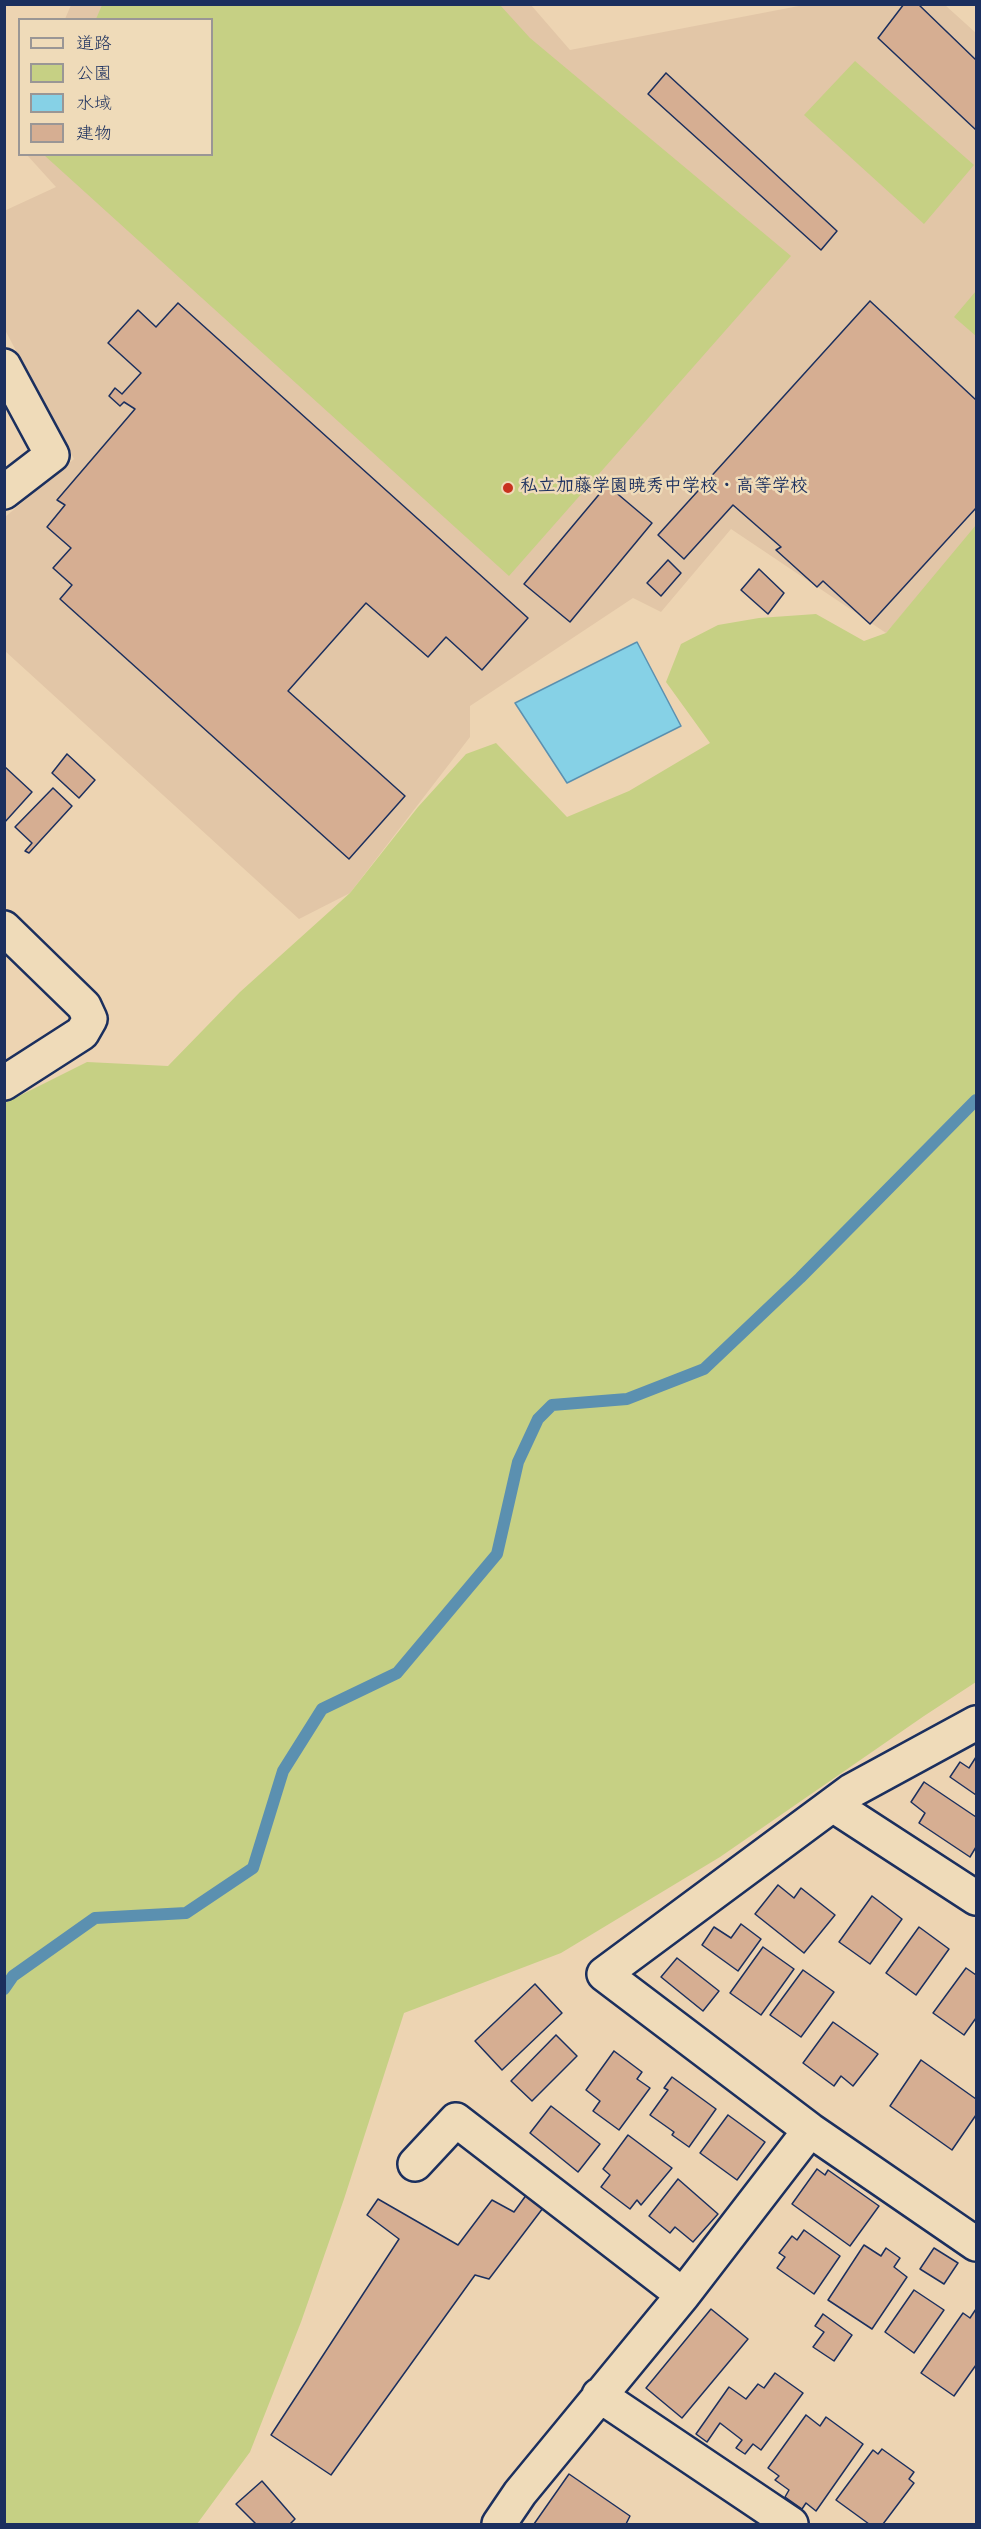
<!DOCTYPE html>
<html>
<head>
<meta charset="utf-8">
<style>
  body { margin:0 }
  #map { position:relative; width:981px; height:2529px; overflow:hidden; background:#edd4b2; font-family:Kalam,"Klee One",sans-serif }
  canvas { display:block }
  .frame { position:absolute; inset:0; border:6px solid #1b2f5e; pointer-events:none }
  .legend { position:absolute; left:18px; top:18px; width:195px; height:138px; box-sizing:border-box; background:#efdbb9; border:2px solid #9a9695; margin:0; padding:8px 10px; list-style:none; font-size:18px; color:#1b2f5e }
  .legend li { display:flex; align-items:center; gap:12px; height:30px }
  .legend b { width:30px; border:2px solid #9a9695 }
</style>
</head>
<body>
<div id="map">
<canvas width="981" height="2529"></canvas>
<div class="frame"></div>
<ul class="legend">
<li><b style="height:8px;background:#efdbb9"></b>道路</li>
<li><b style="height:16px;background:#c6d084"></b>公園</li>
<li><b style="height:16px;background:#86d1e6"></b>水域</li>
<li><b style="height:16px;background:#d6ae92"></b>建物</li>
</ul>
</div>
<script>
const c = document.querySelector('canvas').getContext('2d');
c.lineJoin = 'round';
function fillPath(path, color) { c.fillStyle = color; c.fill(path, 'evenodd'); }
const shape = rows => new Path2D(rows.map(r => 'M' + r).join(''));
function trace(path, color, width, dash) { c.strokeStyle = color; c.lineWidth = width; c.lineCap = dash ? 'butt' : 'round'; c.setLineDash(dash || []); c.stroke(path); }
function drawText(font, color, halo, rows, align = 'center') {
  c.font = font + ' Kalam,"Klee One",sans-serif'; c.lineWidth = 5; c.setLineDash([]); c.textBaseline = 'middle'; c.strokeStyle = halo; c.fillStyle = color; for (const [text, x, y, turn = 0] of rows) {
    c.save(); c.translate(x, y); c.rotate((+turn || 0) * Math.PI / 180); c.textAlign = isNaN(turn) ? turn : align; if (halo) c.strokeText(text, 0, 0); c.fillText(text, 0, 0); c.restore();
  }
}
fillPath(shape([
  [71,5,531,5,570,50,804,5,945,5,976,33,976,530,886,633,731,529,661,612,633,598,470,706,470,737,350,893,299,919,5,651,5,517,74,459,5,330,4,211,56,187,27,155,212,154,212,20,65,19]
]), '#e2c6a7');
fillPath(shape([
  [102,5,500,5,530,38,791,256,509,576,44,155,212,154,212,20,96,19],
  [855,61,974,165,924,224,804,115],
  [976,291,976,336,954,317],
  [976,525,976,1682,924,1716,720,1857,561,1953,404,2013,344,2199,301,2322,250,2452,197,2524,5,2524,5,1103,87,1062,168,1066,240,992,350,893,418,807,466,754,496,743,567,817,629,791,710,743,666,682,681,644,718,625,759,618,816,614,864,641,886,633]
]), '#c6d084');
const water = shape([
  [637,642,681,726,567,783,515,703,637,642]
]);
fillPath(water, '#86d1e6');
trace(water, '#5b90b0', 1.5);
trace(shape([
  [4,1989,13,1976,95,1918,186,1913,253,1868,283,1771,322,1709,397,1673,497,1554,518,1462,538,1419,552,1405,627,1399,704,1369,800,1278,976,1100]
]), '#5b90b0', 12);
const building = shape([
  [904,4,918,4,976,60,976,130,878,38,904,4],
  [666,73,837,231,821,250,648,94,666,73],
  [870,301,976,400,976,508,870,624,823,581,817,587,776,550,781,547,733,505,684,559,658,535,870,301],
  [178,303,528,618,482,670,446,637,428,657,366,603,288,691,405,796,349,859,60,599,72,585,53,568,71,548,47,527,65,505,57,500,135,409,124,402,120,406,109,396,115,388,122,394,141,373,108,343,138,310,156,327,178,303],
  [607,485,652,523,570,622,524,584,607,485],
  [668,560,681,573,661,596,647,583,668,560],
  [759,569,784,593,768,614,741,590,759,569],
  [67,754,95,780,79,798,52,773,67,754],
  [4,766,32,792,4,823,4,766],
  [53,788,72,806,29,853,25,851,32,843,15,827,53,788],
  [976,1757,976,1795,950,1777,960,1762,969,1768,976,1757],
  [924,1782,976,1817,976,1847,970,1857,919,1823,925,1813,911,1802,924,1782],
  [778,1885,794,1898,801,1888,835,1915,804,1953,755,1914,778,1885],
  [872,1896,902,1919,870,1964,839,1942,872,1896],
  [741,1924,761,1939,738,1971,702,1945,714,1927,731,1938,741,1924],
  [919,1927,949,1949,916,1995,886,1973,919,1927],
  [763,1947,794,1969,761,2015,730,1993,763,1947],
  [677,1958,719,1991,703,2011,661,1977,677,1958],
  [966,1968,976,1975,976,2018,964,2035,933,2013,966,1968],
  [803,1970,834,1992,801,2037,770,2015,803,1970],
  [535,1984,562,2013,502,2070,475,2041,535,1984],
  [833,2022,878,2054,853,2086,841,2076,834,2086,803,2063,833,2022],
  [556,2035,577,2056,532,2101,511,2081,556,2035],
  [614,2051,642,2072,637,2079,650,2088,619,2130,593,2111,600,2101,586,2090,614,2051],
  [921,2060,976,2099,976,2115,952,2150,890,2106,921,2060],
  [672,2077,716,2109,689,2147,672,2135,674,2132,650,2115,668,2090,664,2088,672,2077],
  [551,2106,600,2144,578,2172,530,2133,551,2106],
  [728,2115,765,2142,737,2180,700,2153,728,2115],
  [628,2135,672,2168,641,2205,637,2200,630,2209,601,2187,610,2175,603,2169,628,2135],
  [817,2169,825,2175,828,2170,879,2206,850,2246,792,2204,817,2169],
  [678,2179,718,2214,693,2242,675,2227,670,2233,649,2216,678,2179],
  [527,2194,543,2208,489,2279,475,2275,331,2475,271,2435,399,2239,367,2215,378,2199,458,2245,492,2200,514,2212,527,2194],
  [804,2230,840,2256,814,2294,777,2268,785,2257,779,2253,792,2236,797,2240,804,2230],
  [864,2245,881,2256,886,2248,900,2258,894,2267,907,2277,872,2329,828,2300,864,2245],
  [934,2248,958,2263,944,2284,920,2269,934,2248],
  [914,2290,944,2310,914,2353,885,2332,914,2290],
  [711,2309,748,2339,682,2418,646,2388,711,2309],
  [976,2309,976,2365,954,2396,921,2373,963,2313,970,2318,976,2309],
  [823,2314,852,2335,834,2361,813,2347,824,2332,815,2326,823,2314],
  [775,2373,803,2393,761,2450,753,2444,745,2454,736,2448,742,2440,720,2423,707,2442,696,2434,729,2387,746,2399,758,2384,764,2388,775,2373],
  [806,2415,820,2426,826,2417,863,2444,816,2511,806,2503,802,2509,785,2497,789,2490,775,2480,779,2476,768,2468,806,2415],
  [882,2449,914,2472,909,2479,914,2483,883,2524,869,2524,836,2500,873,2450,878,2454,882,2449],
  [569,2474,630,2516,626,2524,534,2524,569,2474],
  [262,2481,295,2519,290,2524,256,2524,236,2504,262,2481]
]);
fillPath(building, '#d6ae92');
trace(building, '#1b2f5e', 1.5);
const minor = shape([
  [4,366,52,455,4,492],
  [4,928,84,1006,90,1019,82,1033,4,1083],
  [976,1723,851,1791,604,1974,810,2130,976,2244],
  [833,1805,976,1898],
  [415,2164,456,2120,683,2295],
  [599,2395,791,2524],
  [499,2524,520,2493,683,2295,810,2130]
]);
trace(minor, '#1b2f5e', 38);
trace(minor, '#efdbb9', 33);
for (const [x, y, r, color] of [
  [508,488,6,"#c8321e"]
]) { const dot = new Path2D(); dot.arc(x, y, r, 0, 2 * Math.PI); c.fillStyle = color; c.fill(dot); trace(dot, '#efdbb9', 2); }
drawText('bold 18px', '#1b2f5e', '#efdbb9', [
  ["私立加藤学園暁秀中学校・高等学校",520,488]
], 'left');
</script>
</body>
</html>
